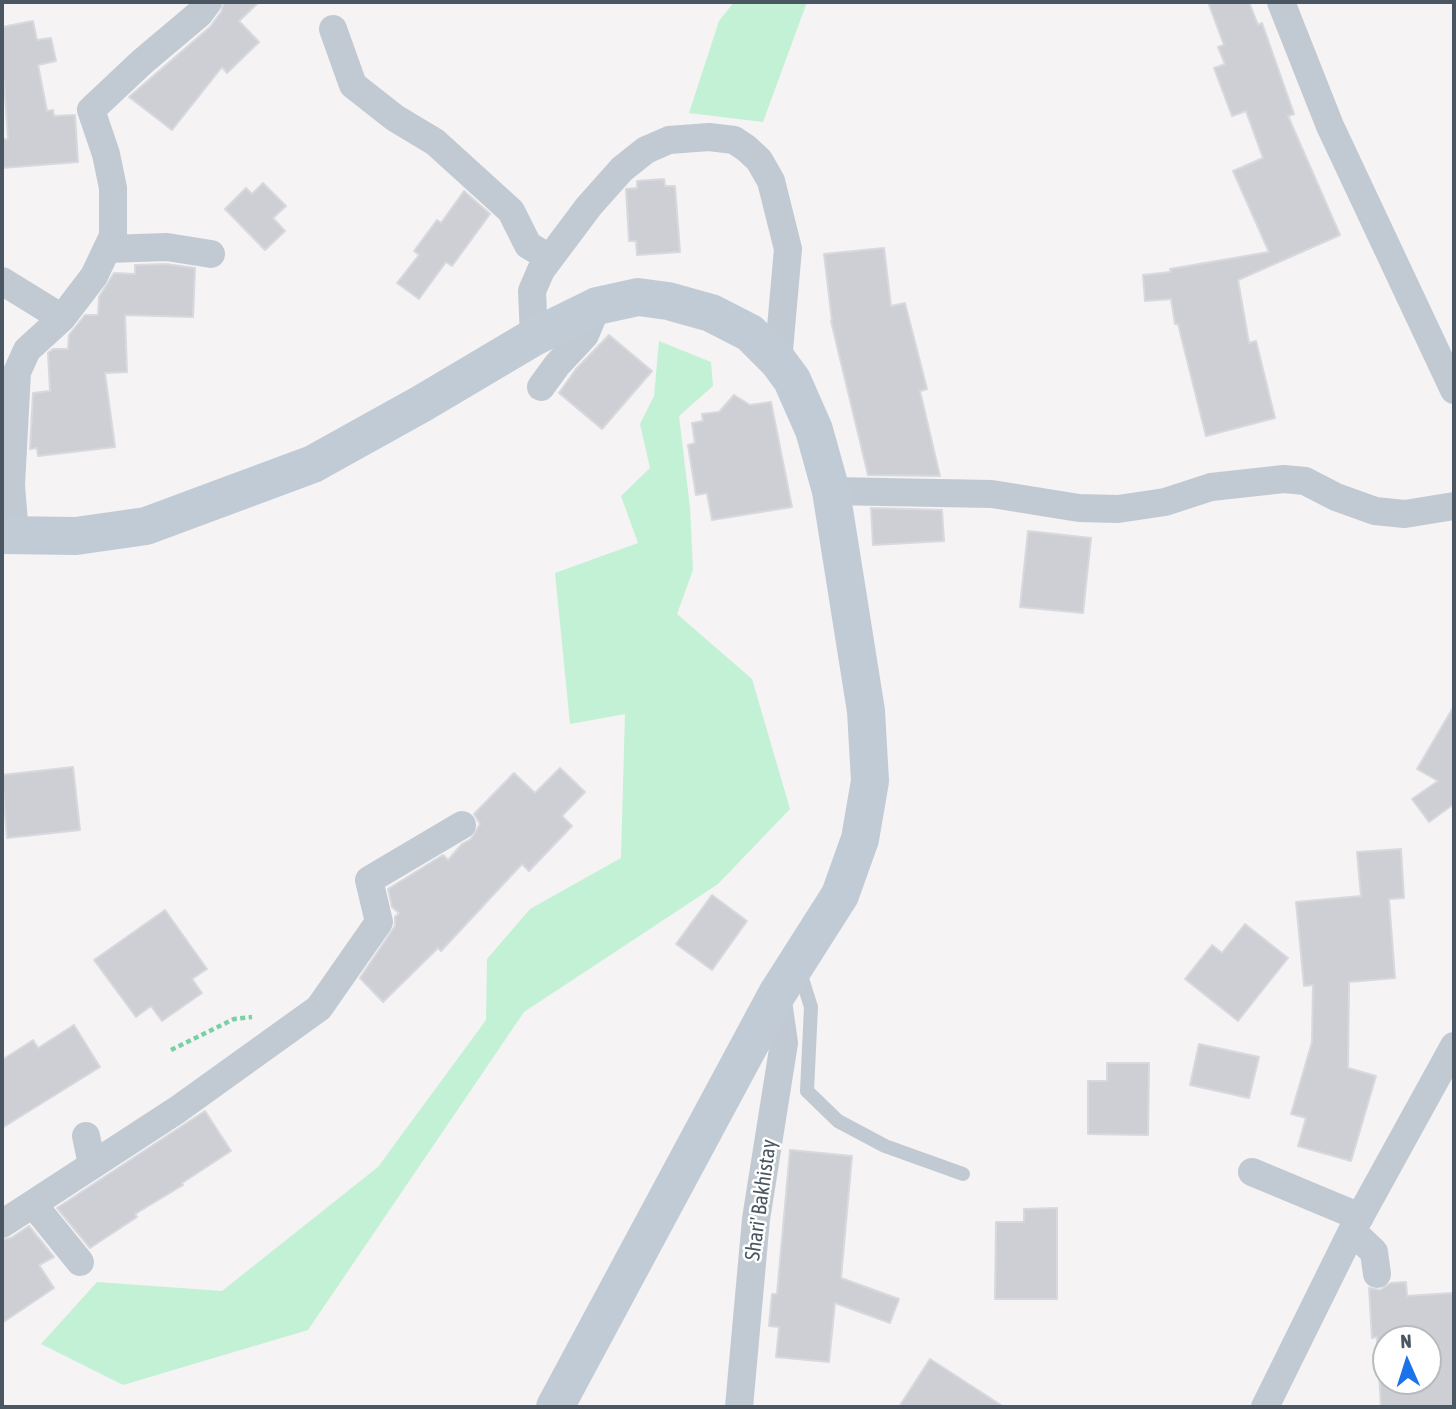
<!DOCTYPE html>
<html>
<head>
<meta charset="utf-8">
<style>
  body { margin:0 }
  #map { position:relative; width:1456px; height:1409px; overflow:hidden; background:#f5f3f3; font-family:"Asap Condensed",sans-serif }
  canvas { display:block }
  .frame { position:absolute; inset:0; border:4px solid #4a5661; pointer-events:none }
  .north { position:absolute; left:1372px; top:1325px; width:70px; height:70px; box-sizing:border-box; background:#fff; border:2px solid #b7bbc0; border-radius:50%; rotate:357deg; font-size:19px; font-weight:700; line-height:28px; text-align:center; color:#4a5661 }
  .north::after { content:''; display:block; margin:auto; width:24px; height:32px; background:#1a73e8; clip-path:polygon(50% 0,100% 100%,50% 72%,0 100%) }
</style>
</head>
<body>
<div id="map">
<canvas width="1456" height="1409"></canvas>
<div class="frame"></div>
<div class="north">N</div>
</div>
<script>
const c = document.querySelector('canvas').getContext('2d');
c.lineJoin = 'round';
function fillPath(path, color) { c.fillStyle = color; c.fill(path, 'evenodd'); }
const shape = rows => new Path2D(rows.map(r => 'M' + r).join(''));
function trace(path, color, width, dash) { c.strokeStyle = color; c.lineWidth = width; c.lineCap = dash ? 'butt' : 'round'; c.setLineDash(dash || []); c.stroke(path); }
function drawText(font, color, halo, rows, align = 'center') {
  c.font = font + ' "Asap Condensed",sans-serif'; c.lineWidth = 5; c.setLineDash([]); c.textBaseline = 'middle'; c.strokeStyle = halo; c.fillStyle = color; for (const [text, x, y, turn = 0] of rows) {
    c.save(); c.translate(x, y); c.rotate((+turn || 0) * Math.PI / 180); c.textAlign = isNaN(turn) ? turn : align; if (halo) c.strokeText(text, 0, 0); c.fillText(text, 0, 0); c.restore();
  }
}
fillPath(shape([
  [734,2,807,2,763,122,689,113,719,21],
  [659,341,711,362,713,386,679,416,690,508,693,570,677,614,752,679,790,809,718,884,524,1012,308,1330,123,1385,41,1344,97,1282,222,1291,378,1167,486,1020,487,959,530,909,621,858,625,714,570,724,555,573,638,543,621,496,650,468,640,424,654,396]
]), '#c3f1d5');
const building = shape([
  [224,2,259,2,239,21,259,42,227,73,222,67,172,130,129,97,210,27,221,12,224,2],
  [1208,2,1249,2,1258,25,1262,23,1294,114,1288,116,1340,235,1238,280,1249,343,1256,341,1275,418,1206,436,1178,324,1175,324,1171,299,1145,301,1143,275,1171,272,1170,269,1269,252,1233,171,1263,158,1246,111,1232,116,1214,68,1225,64,1218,47,1224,45,1208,2],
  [33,21,37,40,51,38,56,61,38,65,47,111,53,110,54,116,75,115,78,162,2,168,2,139,8,139,4,81,2,81,2,27,33,21],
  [664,179,665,186,675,186,680,252,637,255,636,241,629,241,626,189,637,188,637,181,664,179],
  [263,183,286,206,273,218,285,231,265,250,225,209,246,188,252,194,263,183],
  [464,191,490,214,452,266,446,262,419,299,397,283,419,255,414,251,437,220,441,223,464,191],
  [884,248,891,306,905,303,927,389,920,391,940,476,868,475,831,321,832,321,824,254,884,248],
  [166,264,195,268,193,317,125,315,127,372,105,373,115,447,38,456,37,448,30,449,33,393,50,391,48,353,53,349,68,349,69,335,85,315,98,315,99,297,114,273,135,274,135,265,166,264],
  [609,335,652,371,602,429,559,393,576,369,609,335],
  [734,395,750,405,771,402,792,507,712,520,707,493,696,495,688,445,695,443,692,423,703,421,702,414,719,412,734,395],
  [871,508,942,510,944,541,873,545,871,508],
  [1028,531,1091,538,1083,613,1020,607,1028,531],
  [1454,706,1454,804,1429,822,1412,799,1438,781,1417,769,1454,706],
  [73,767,80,830,7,838,2,775,73,767],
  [560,768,585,792,562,816,572,826,529,871,522,864,441,951,438,948,383,1002,360,978,395,926,395,917,399,913,392,907,388,889,443,855,448,860,462,844,471,839,480,824,474,814,514,773,535,793,560,768],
  [1401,849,1404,898,1389,899,1395,978,1349,982,1348,1068,1376,1076,1351,1161,1298,1146,1306,1118,1291,1114,1312,1042,1313,985,1304,986,1296,902,1361,896,1357,852,1401,849],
  [712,895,747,921,712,970,676,944,712,895],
  [165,910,207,969,192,979,202,993,162,1021,151,1006,136,1017,94,960,165,910],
  [1245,924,1288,958,1238,1021,1185,979,1212,945,1222,953,1245,924],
  [74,1025,100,1067,2,1128,2,1060,33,1040,38,1048,74,1025],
  [1199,1044,1259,1057,1249,1098,1190,1085,1199,1044],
  [1107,1063,1149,1063,1148,1135,1088,1134,1088,1081,1107,1081,1107,1063],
  [205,1111,231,1151,182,1183,183,1185,135,1214,137,1217,90,1248,57,1208,205,1111],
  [790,1150,852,1156,841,1278,899,1299,890,1323,835,1303,829,1362,776,1357,779,1327,769,1326,772,1294,777,1294,790,1150],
  [1057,1208,1057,1299,995,1299,996,1222,1024,1222,1024,1209,1057,1208],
  [29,1226,54,1257,39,1265,54,1288,2,1323,2,1240,11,1238,29,1226],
  [1406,1282,1407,1296,1453,1293,1454,1407,1381,1407,1377,1337,1372,1338,1369,1288,1380,1290,1391,1283,1406,1282],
  [1386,1339,1428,1339,1428,1381,1386,1381,1386,1339],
  [930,1359,1004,1407,899,1407,930,1359]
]);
fillPath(building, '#cdcfd5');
trace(building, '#d7d9de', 2);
trace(shape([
  [171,1050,234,1019,252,1017]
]), '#7ad0a6', 4.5, [5, 3.5]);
trace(shape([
  [799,969,811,1007,807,1091,838,1121,885,1146,963,1174]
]), '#c1cad2', 14);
trace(shape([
  [1281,2,1330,126,1454,390],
  [333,29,353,85,395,118,435,142,511,211,528,245,548,257],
  [107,249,167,247,211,254],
  [2,281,62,318],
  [534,337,532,291,541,270,589,206,622,169,646,150,669,140,709,137,734,140,746,148,759,160,771,181,788,249,778,361],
  [541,387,557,365,585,335,597,306],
  [831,491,992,494,1079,508,1118,509,1165,502,1211,487,1284,479,1305,481,1336,497,1375,511,1405,514,1454,506],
  [15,535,11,485,17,372,27,350,62,318,94,276,113,236,113,188,106,154,91,110,142,62,199,14,208,2],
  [86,1136,92,1165],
  [1252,1172,1360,1217],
  [33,1204,80,1262],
  [2,1224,177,1110,319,1008,379,922,369,880,462,825],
  [1352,1231,1374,1252,1377,1274],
  [739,1407,756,1219,784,1043,777,994],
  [1265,1407,1352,1231,1454,1046]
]), '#c1cad2', 28);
trace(shape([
  [2,535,76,536,146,526,313,464,421,404,534,337,597,306,638,297,668,301,711,313,750,333,778,361,792,380,814,430,831,491,866,711,870,781,860,839,840,895,777,994,555,1407]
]), '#c1cbd6', 38);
drawText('21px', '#4a5661', '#fff', [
  ["Shari' Bakhistay",761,1200,-82]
]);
</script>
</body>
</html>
